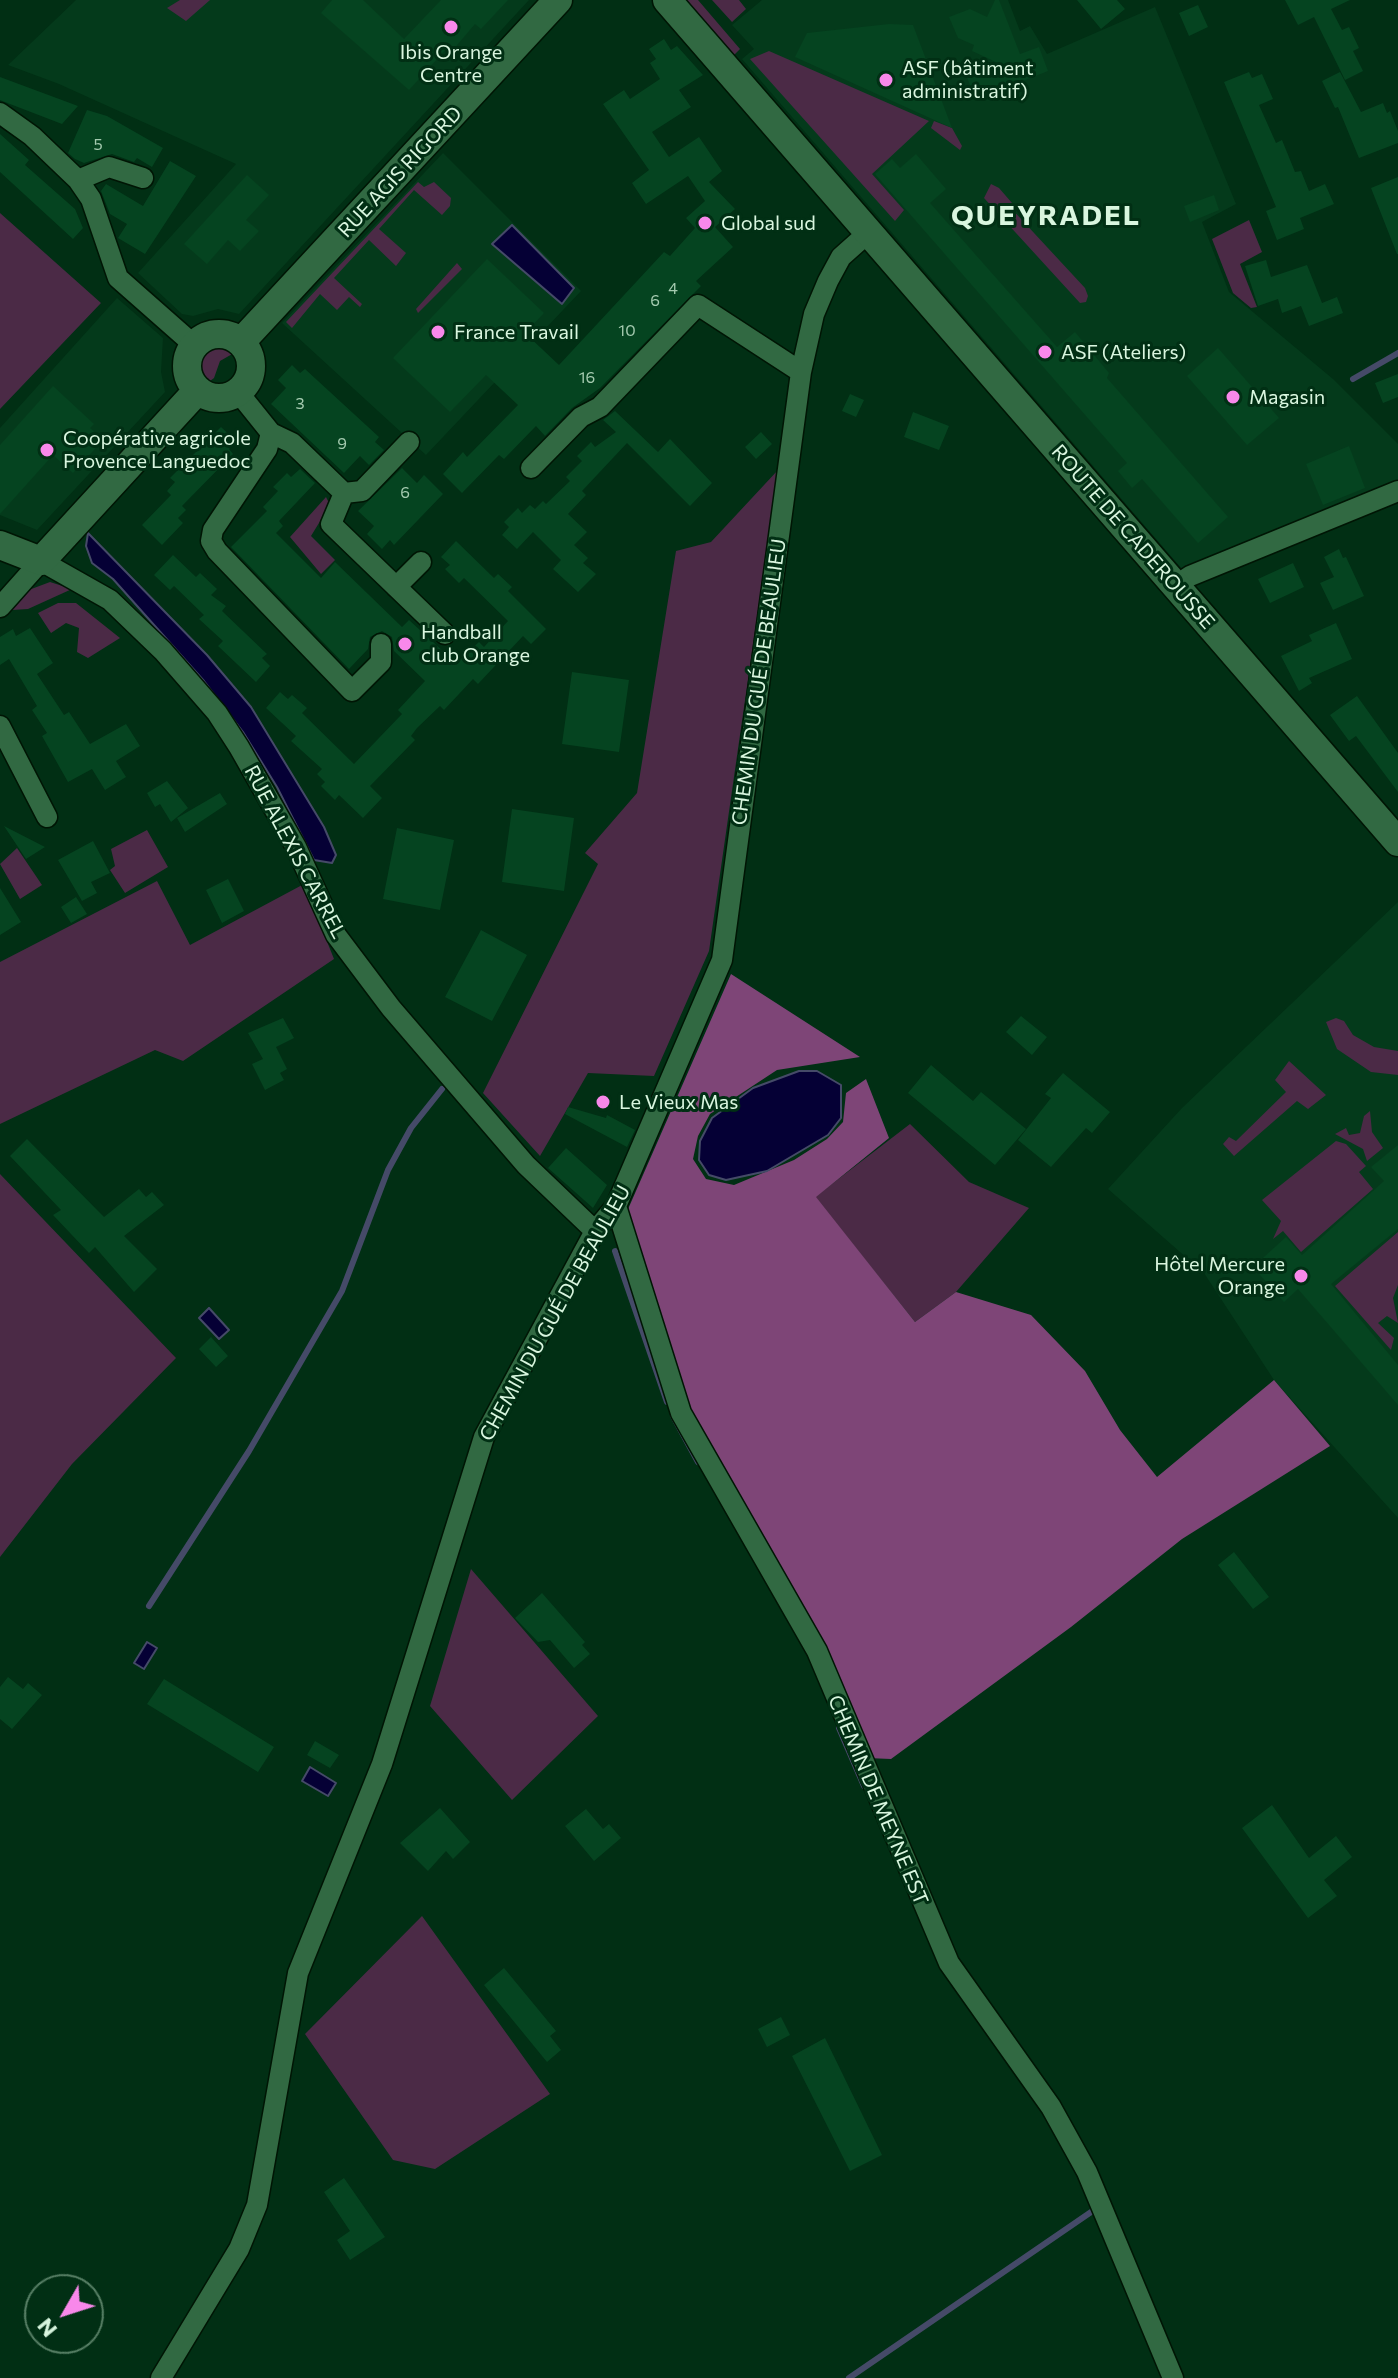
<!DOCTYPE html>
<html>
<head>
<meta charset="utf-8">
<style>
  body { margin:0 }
  #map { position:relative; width:1398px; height:2378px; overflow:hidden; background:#012f14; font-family:Commissioner,sans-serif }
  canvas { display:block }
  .north { position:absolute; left:24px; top:2274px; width:80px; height:80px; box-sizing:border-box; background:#012f14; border:2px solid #577f65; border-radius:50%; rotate:231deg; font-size:22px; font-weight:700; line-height:32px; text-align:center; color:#d9f6df }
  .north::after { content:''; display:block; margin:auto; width:28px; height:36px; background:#f888ea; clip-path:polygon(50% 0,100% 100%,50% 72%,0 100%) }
</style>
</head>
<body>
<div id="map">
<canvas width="1398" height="2378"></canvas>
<div class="north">N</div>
</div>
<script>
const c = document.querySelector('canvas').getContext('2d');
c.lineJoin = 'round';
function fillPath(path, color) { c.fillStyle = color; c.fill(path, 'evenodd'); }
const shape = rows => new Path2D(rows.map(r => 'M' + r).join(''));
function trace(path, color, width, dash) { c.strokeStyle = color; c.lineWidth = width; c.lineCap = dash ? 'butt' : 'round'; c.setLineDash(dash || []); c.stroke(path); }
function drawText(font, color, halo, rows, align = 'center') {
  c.font = font + ' Commissioner,sans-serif'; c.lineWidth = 6; c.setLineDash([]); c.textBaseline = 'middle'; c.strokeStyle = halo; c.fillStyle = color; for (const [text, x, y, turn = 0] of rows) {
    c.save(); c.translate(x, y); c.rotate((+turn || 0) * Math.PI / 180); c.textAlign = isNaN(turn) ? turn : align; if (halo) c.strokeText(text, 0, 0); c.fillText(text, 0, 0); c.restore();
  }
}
fillPath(shape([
  [76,0,529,0,239,314,218,309,193,316,182,314,138,273,236,164,59,84,8,65],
  [762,0,1008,0,1020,31,1030,26,1047,54,1155,7,1236,204,1202,222,1229,292,1333,379,1398,444,1398,483,1182,569,742,59,754,49,732,25],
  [443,153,581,291,426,455,282,323],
  [117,298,163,338,161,372,165,392,37,530,0,515,0,428],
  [1398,902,1398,1518,1274,1380,1204,1273,1108,1189,1182,1108]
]), '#043a1b');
fillPath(shape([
  [180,0,210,0,186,21,167,8],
  [681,0,698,0,740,49,731,58],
  [712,0,739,0,746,9,732,22],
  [769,51,929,121,872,174,904,210,895,221,750,59],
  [934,121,952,128,962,146,960,150,931,128],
  [418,182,424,187,434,182,451,198,450,206,442,215,414,190,379,229,406,253,396,266,369,240,334,278,362,304,360,307,349,297,337,310,320,294,292,328,286,322],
  [991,184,999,188,1012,203,1009,206,1085,288,1088,296,1086,302,1080,303,984,198],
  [0,213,101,303,0,409],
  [1249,220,1262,252,1240,264,1257,307,1251,308,1233,293,1212,239],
  [457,263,462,269,418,313,416,309],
  [214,345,234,353,220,361,214,378,206,384,196,368,202,352],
  [778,470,709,951,654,1076,588,1073,540,1156,483,1093,598,864,585,853,637,793,676,551,711,542],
  [326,497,330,505,311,536,335,560,321,574,290,537],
  [50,582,72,589,28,609,12,610,26,591],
  [58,603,76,603,120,638,88,658,77,652,79,628,66,623,51,633,38,613],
  [147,830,168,867,125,893,110,870,115,866,111,849],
  [17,848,42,885,20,899,0,864],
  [157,881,190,945,304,884,334,959,183,1061,155,1050,0,1124,0,962],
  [1336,1018,1344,1021,1353,1035,1374,1047,1398,1051,1398,1075,1371,1072,1337,1049,1326,1022],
  [1289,1061,1326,1095,1308,1109,1297,1101,1234,1156,1223,1144,1229,1137,1236,1141,1286,1092,1275,1080],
  [1370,1111,1372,1132,1383,1148,1367,1161,1363,1149,1335,1134,1346,1128,1349,1135,1360,1133,1364,1116],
  [910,1124,969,1182,1029,1208,956,1292,915,1322,815,1197],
  [1336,1141,1346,1144,1366,1166,1359,1172,1373,1189,1301,1252,1283,1231,1273,1239,1281,1221,1262,1200],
  [0,1174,176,1358,72,1464,0,1557],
  [1398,1232,1398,1285,1393,1298,1398,1323,1387,1316,1378,1323,1394,1338,1391,1350,1335,1286],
  [471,1569,598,1716,512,1800,430,1706],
  [422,1916,550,2094,435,2169,393,2160,305,2034]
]), '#4b2a46');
fillPath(shape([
  [731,974,860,1057,777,1070,710,1114,698,1136,693,1159,706,1179,734,1185,794,1160,827,1139,843,1122,846,1093,866,1079,889,1138,816,1197,915,1322,956,1292,1031,1315,1085,1371,1120,1430,1157,1477,1274,1380,1330,1446,1182,1539,1071,1627,891,1759,867,1758,690,1416,625,1216]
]), '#7e4577');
const water = shape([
  [512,225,574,288,562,304,492,244,512,225],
  [88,533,207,655,251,707,324,827,336,855,332,863,314,860,277,787,243,732,204,681,113,579,92,563,86,546,88,533],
  [799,1071,817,1071,841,1085,841,1118,828,1135,767,1171,726,1180,709,1175,699,1160,700,1141,712,1118,753,1088,799,1071],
  [209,1308,229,1330,219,1339,199,1318,209,1308],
  [147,1642,157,1648,144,1669,134,1663,147,1642],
  [310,1767,336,1783,328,1796,302,1781,310,1767]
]);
fillPath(water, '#050035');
trace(water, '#454a68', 2);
trace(shape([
  [1353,379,1398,353],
  [615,1251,667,1402],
  [673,1416,698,1462],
  [149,1606,249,1451,342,1291,388,1170,411,1128,442,1089],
  [839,1728,864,1786],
  [849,2378,1094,2210]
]), '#454a68', 6);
fillPath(shape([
  [332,0,363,0,404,39,441,0,508,0,481,29,475,24,452,51,448,47,409,90,321,13],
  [995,0,999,0,1020,54,1039,47,1048,71,976,100,966,75,998,63,972,51,974,45,958,38,949,17,970,9,987,17],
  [1077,0,1117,0,1125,9,1101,29],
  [1285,0,1350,0,1331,9,1342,30,1349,27,1359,48,1353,51,1363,71,1345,80,1314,17,1298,25],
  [1198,5,1208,27,1189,36,1179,13],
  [889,24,913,25,952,128,795,57,807,33],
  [664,39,671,50,677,46,703,75,679,90,691,107,652,132,669,157,699,137,722,171,709,182,735,209,715,227,733,247,696,281,701,286,600,388,572,408,545,436,536,426,504,459,499,455,462,493,443,474,463,452,467,457,518,405,486,375,450,412,393,358,487,259,544,313,525,333,559,365,664,252,670,256,695,228,686,218,705,201,688,176,646,204,632,183,649,170,603,104,624,90,630,99,660,79,650,63,656,59,649,49],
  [1249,72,1252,78,1262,74,1273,99,1259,105,1276,143,1282,140,1295,172,1301,171,1309,191,1325,184,1334,204,1300,218,1304,229,1277,240,1266,211,1276,207,1224,82],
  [1340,72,1361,112,1383,103,1387,113,1390,111,1398,131,1398,143,1359,158,1338,107,1335,108,1322,81],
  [0,77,78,106,62,124,10,104,0,100],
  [87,110,107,116,163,148,152,167,137,158,134,162,112,154,84,163,75,159,68,153],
  [0,134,29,160,25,165,75,209,83,228,73,239,0,172],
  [916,154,946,189,930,203,1057,347,1075,332,1109,373,1107,378,1228,517,1198,543,1142,479,1132,488,1118,471,1127,463,875,174,892,159,900,168],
  [170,161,196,176,145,254,118,238,127,224,110,214,101,191,106,184,143,206],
  [247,175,269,195,246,220,259,231,240,251,228,240,207,264,184,244],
  [1398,177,1398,254,1397,254,1371,188],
  [1214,195,1219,210,1190,222,1184,206],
  [1266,260,1271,277,1307,265,1322,303,1337,297,1343,313,1309,326,1301,306,1282,313,1278,299,1258,306,1245,266],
  [1218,348,1279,418,1247,445,1187,376],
  [292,365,300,373,305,369,379,437,375,442,384,450,369,465,360,456,344,473,271,404,286,388,278,380],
  [1398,374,1398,397,1383,403,1375,383],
  [53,386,94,424,90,428,103,440,73,473,53,455,0,514,0,445],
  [850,394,864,400,856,417,842,411],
  [615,411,658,452,670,439,712,483,690,506,627,443,582,491,586,495,568,514,587,532,574,545,588,558,583,563,596,574,578,592,553,569,561,560,533,532,517,549,502,535,509,527,504,522,518,508,522,513,530,505,535,509,543,501,546,504,570,481,566,477,582,461,577,456,591,442,595,447,616,432,603,420],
  [913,412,949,426,939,450,904,437],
  [221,427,236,441,229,449,233,454,182,506,186,510,178,518,183,523,162,545,142,525,171,495,167,491,175,482,170,478],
  [761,432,772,444,756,459,745,447],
  [1349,446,1365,488,1323,505,1306,464],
  [402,468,417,483,424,475,443,494,394,545,390,540,382,549,367,534,374,526,358,511],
  [300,469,315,483,279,521,283,526,276,533,321,578,335,562,402,627,409,620,456,663,479,642,484,647,508,621,464,578,459,583,445,569,450,565,441,557,456,541,494,578,498,574,512,587,508,591,546,629,531,644,523,636,478,684,473,679,444,710,440,706,417,728,411,736,415,740,370,786,382,798,363,818,339,795,335,800,321,786,325,782,317,774,322,769,291,741,296,736,266,708,280,692,288,699,292,695,307,708,302,713,354,764,402,714,398,710,425,681,394,651,392,637,382,631,370,637,368,649,349,669,231,547,267,511,263,507,278,491,273,487,287,473,291,477],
  [1339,549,1343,558,1346,557,1364,596,1333,610,1320,583,1334,577,1324,557],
  [173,555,196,577,200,573,217,589,211,595,226,606,222,611,267,654,262,658,270,666,256,682,218,646,223,641,199,619,204,615,174,586,170,590,154,575],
  [1293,563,1304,587,1270,603,1258,579],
  [1336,623,1352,659,1309,678,1312,683,1299,691,1281,656,1312,641,1309,635],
  [30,628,53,663,37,674,64,715,69,712,90,744,126,724,140,746,116,761,126,777,105,790,92,769,68,782,42,736,47,733,32,710,37,706,9,659,0,665,0,637,13,629,16,636],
  [572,672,629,680,619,752,562,744],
  [1357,696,1398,753,1398,792,1356,736,1349,741,1330,715],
  [167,781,188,808,171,822,160,804,155,807,147,793],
  [220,793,227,804,185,832,177,818],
  [512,809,574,818,564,891,502,882],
  [4,826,45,847,26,859],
  [397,828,454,840,440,910,383,899],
  [93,841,110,873,91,882,97,893,82,901,58,860],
  [228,879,244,911,222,923,206,890],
  [0,888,21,922,0,935],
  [76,897,87,914,71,923,61,907],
  [481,930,527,955,492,1021,445,997],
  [1021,1016,1047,1037,1032,1055,1006,1032],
  [283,1018,294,1038,276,1047,287,1069,280,1073,284,1080,265,1090,252,1064,263,1059,248,1033],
  [931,1065,973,1101,981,1092,1026,1129,995,1165,908,1093],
  [1063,1073,1110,1112,1092,1133,1086,1128,1051,1167,1018,1140,1051,1098,1045,1094],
  [568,1107,606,1118,607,1115,635,1130,627,1147,565,1114],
  [27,1139,104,1217,139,1189,146,1197,152,1192,164,1205,124,1236,157,1269,134,1292,95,1247,89,1253,53,1215,61,1210,10,1156],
  [1398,1145,1398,1229,1331,1284,1398,1365,1398,1405,1298,1289,1284,1302,1253,1267,1286,1237,1302,1255,1384,1181,1371,1167],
  [566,1148,607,1185,593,1208,548,1168],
  [211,1337,228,1356,216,1367,199,1349],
  [1234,1552,1269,1597,1253,1609,1218,1565],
  [542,1593,585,1642,582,1645,590,1654,574,1668,550,1640,538,1642,515,1618],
  [8,1677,23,1689,28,1683,42,1695,12,1729,0,1719,0,1687],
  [164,1679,274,1747,258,1772,147,1704],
  [315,1741,339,1755,330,1768,307,1755],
  [1272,1805,1309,1858,1336,1836,1352,1857,1324,1880,1337,1896,1308,1918,1242,1828],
  [440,1808,470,1842,453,1859,446,1851,428,1871,400,1843],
  [586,1809,603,1829,609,1824,621,1838,594,1861,565,1826],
  [504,1968,556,2031,550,2036,561,2050,547,2062,484,1985],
  [781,2017,790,2035,767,2047,758,2029],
  [825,2038,882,2155,850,2171,792,2056],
  [344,2178,385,2237,350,2260,337,2240,350,2231,324,2192]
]), '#054420');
const street = shape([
  [0,113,32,136,78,180,91,199,118,278,194,345],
  [78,180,109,167,143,178],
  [238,392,271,433,292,443,344,493,362,491,409,442],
  [271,433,267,449,213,530,211,541,217,551,352,691,381,662,381,644],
  [531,468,581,417,600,407,698,305,801,372],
  [344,493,331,524,445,634],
  [1175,586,1190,576,1398,491],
  [396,587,421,562],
  [0,607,41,561,110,600,163,651,217,713,239,747,296,847,336,935,391,1008,526,1165,595,1231],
  [0,726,47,817],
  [616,1206,681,1413,817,1651,949,1963,1051,2107,1087,2172,1173,2378],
  [161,2378,239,2249,257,2205,298,1973,382,1764,484,1437,595,1231,616,1206,722,960,801,372,814,314,828,281,841,257,869,232]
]);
const secondary = shape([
  [667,0,1398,842],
  '187 366a32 32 0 1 1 64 0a32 32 0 1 1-64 0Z',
  [241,342,558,0],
  [0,545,41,561,198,390]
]);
trace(street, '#001504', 23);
trace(secondary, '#001504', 31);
trace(street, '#316942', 20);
trace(secondary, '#316942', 28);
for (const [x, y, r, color] of [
  [451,27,8,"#f888ea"],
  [886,80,8,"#f888ea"],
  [705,223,8,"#f888ea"],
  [438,332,8,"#f888ea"],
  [1045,352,8,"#f888ea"],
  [1233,397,8,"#f888ea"],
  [47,450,8,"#f888ea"],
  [405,644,8,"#f888ea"],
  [603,1102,8,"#f888ea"],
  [1301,1276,8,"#f888ea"]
]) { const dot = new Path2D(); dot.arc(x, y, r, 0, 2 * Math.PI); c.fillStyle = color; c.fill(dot); trace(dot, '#012f14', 3); }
drawText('16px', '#a4caaf', null, [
  ["5",98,145],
  ["4",673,289],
  ["6",655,301],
  ["10",627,331],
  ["16",587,378],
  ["3",300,404],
  ["9",342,444],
  ["6",405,493]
]);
drawText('20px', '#d9f6df', '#012f14', [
  ["Ibis Orange",451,52,"center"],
  ["Centre",451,75,"center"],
  ["ASF (bâtiment",902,68],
  ["administratif)",902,91],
  ["Global sud",721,223],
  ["France Travail",454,332],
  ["ASF (Ateliers)",1061,352],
  ["Magasin",1249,397],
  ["Coopérative agricole",63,438],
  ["Provence Languedoc",63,461],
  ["Handball",421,632],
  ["club Orange",421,655],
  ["Le Vieux Mas",619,1102],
  ["Hôtel Mercure",1285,1264,"right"],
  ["Orange",1285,1287,"right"]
], 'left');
drawText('20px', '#d9f6df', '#012f14', [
  ["RUE AGIS RIGORD",400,172,-47],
  ["ROUTE DE CADEROUSSE",1133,537,49],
  ["CHEMIN DU GUÉ DE BEAULIEU",759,682,-82],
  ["RUE ALEXIS CARREL",295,852,62],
  ["CHEMIN DU GUÉ DE BEAULIEU",555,1313,-61],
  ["CHEMIN DE MEYNE EST",878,1800,67]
]);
c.letterSpacing = '2px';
drawText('bold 28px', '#d9f6df', '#012f14', [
  ["QUEYRADEL",1046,216]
]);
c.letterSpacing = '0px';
</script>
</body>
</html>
